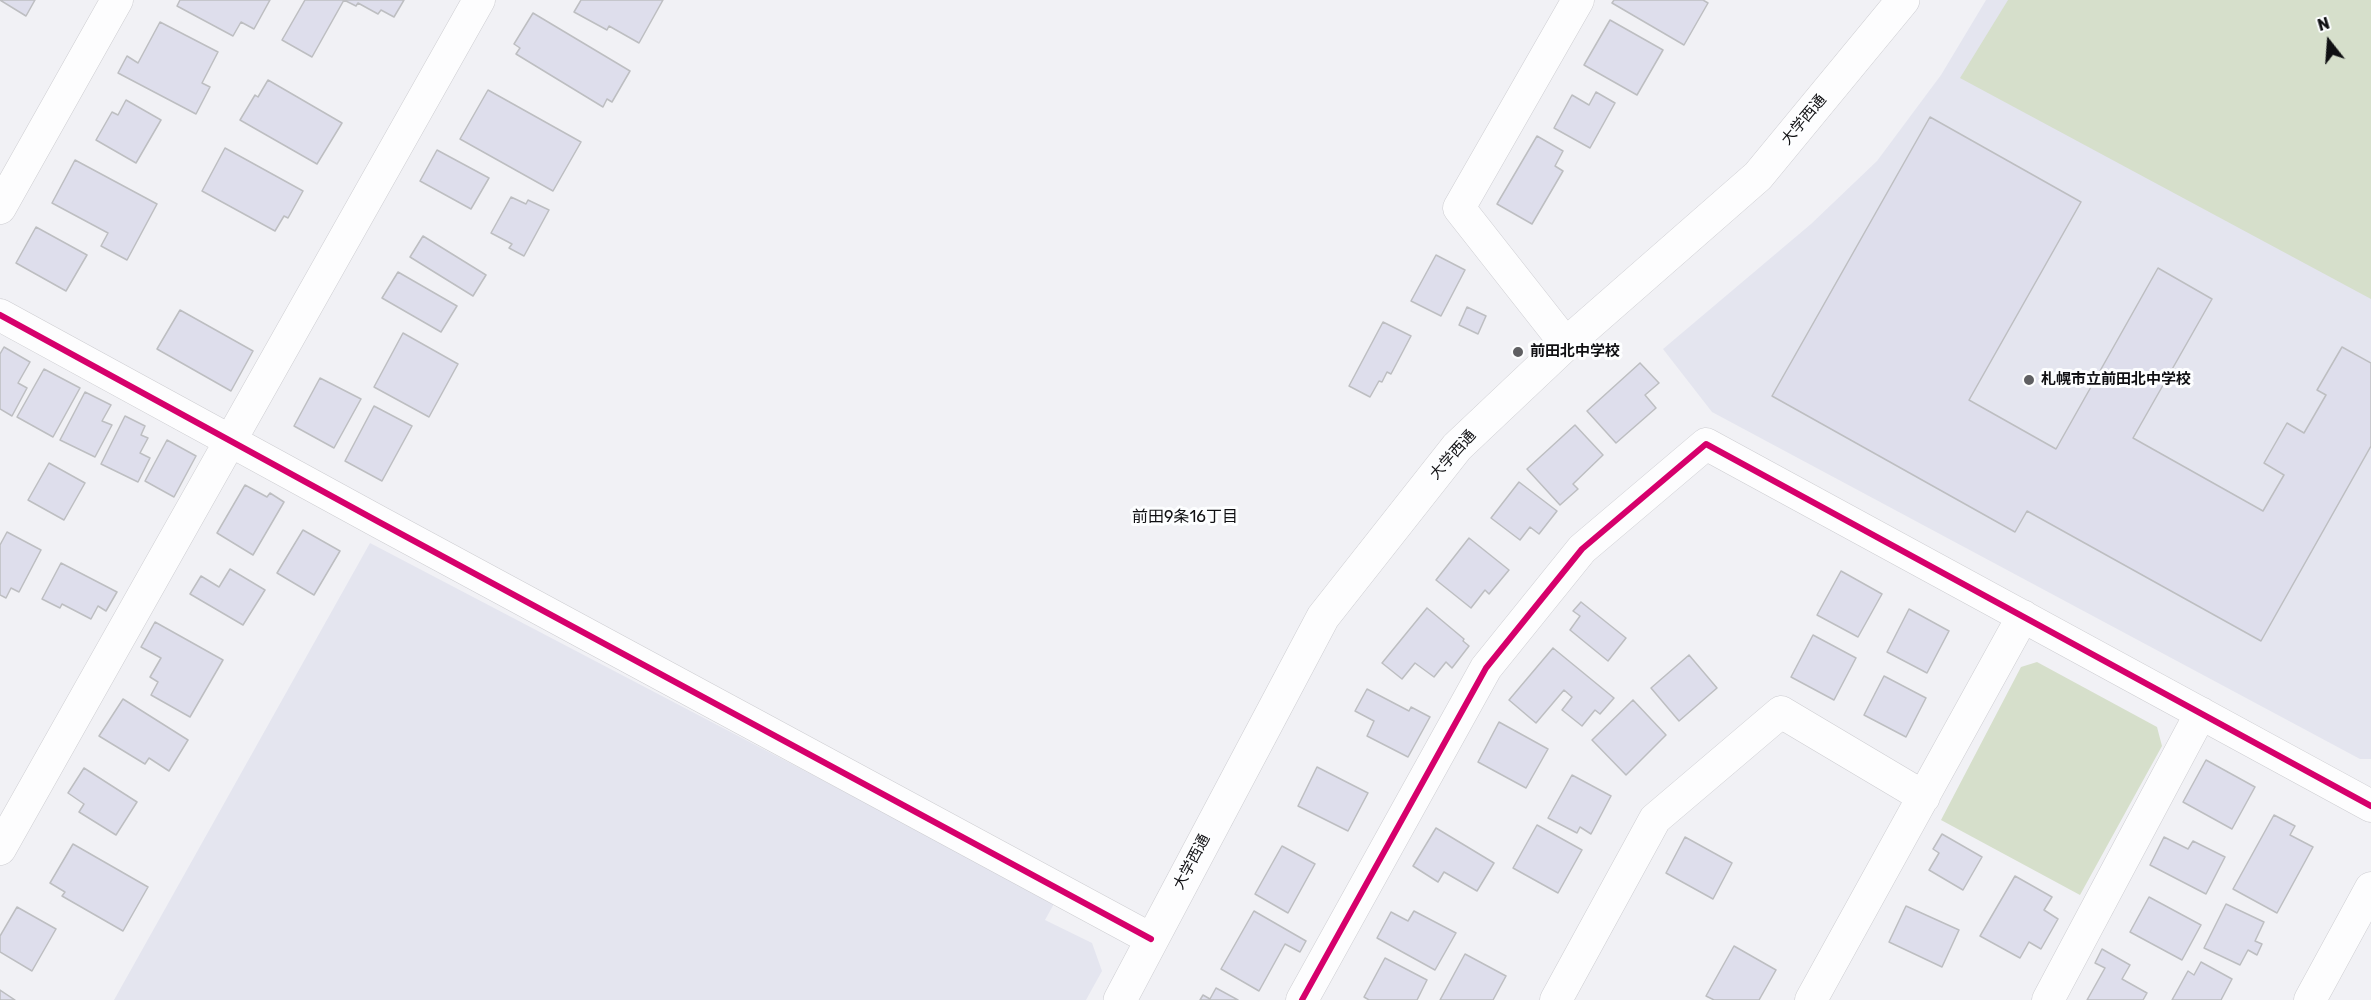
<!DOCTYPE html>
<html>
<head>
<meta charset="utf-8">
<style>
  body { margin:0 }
  #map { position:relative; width:2371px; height:1000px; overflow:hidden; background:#f1f1f5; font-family:Rubik,sans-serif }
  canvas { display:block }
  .north { position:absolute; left:2299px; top:12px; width:60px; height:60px; -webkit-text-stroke:4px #fdfeff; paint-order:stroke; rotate:343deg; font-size:16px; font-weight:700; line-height:24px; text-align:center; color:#101013 }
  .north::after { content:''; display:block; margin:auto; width:21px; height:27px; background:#101013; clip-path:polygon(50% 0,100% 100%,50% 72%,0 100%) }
</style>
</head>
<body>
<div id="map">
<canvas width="2371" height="1000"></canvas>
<div class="north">N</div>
</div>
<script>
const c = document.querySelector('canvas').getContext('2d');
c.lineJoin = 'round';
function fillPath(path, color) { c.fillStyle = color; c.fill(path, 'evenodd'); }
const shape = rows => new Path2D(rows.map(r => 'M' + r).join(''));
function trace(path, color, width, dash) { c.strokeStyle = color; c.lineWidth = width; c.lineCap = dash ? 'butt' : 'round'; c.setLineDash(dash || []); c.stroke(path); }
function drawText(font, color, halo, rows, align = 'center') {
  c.font = font + ' Rubik,"Noto Sans JP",sans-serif'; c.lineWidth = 6; c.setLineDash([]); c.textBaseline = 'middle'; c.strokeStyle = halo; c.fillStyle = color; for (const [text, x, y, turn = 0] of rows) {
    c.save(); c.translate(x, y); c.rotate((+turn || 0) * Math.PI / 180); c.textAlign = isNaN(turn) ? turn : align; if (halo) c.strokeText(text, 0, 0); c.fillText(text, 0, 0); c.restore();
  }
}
fillPath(shape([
  [1986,0,2371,0,2371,759,2360,759,1712,412,1663,349,1811,224,1877,161,1941,75],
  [370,543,1055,902,1045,920,1092,943,1102,971,1086,1000,114,1000]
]), '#e4e5ef');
fillPath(shape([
  [2008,0,2371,0,2371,299,1960,78],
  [2037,662,2157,727,2162,746,2080,895,1941,820,2021,667]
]), '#d6dfcb');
const building = shape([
  [0,0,35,0,26,16,0,0],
  [180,0,270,0,254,29,241,22,233,36,177,6,180,0],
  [305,0,404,0,394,17,381,10,378,14,358,3,356,6,344,0,312,57,282,40,305,0],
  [581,0,663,0,639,43,609,26,607,30,574,12,581,0],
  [1614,0,1703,0,1708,3,1684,45,1612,3,1614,0],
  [533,13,630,71,612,102,607,99,603,107,516,54,520,48,514,44,533,13],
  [1610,20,1663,50,1637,95,1584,65,1610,20],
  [160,22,218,52,202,83,210,87,196,114,118,73,127,56,138,63,160,22],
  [268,80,342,123,317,164,240,120,255,95,258,97,268,80],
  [488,90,581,142,553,191,460,139,488,90],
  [1596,92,1615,103,1590,148,1554,128,1572,95,1589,105,1596,92],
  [126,100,161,120,136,163,96,140,112,112,118,115,126,100],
  [1930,117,2081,202,1969,400,2056,449,2158,268,2212,299,2133,438,2263,511,2284,475,2264,463,2287,423,2304,433,2326,395,2317,390,2342,347,2371,363,2371,446,2261,641,2027,511,2015,532,1772,396,1930,117],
  [1537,136,1563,151,1555,166,1563,171,1532,224,1497,204,1537,136],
  [225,148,303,191,288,218,284,216,275,231,202,191,225,148],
  [437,150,489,178,471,209,420,181,437,150],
  [75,160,157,204,127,260,101,246,108,233,52,203,75,160],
  [511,197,526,204,528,200,549,210,524,256,509,248,512,244,491,233,511,197],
  [36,227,87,255,66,291,16,263,36,227],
  [423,236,486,275,473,296,410,257,423,236],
  [1436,255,1465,270,1441,316,1411,301,1436,255],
  [398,272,457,306,441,332,382,298,398,272],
  [1467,307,1486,316,1478,334,1459,325,1467,307],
  [180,310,253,351,231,391,157,349,180,310],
  [1383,322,1411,336,1391,374,1387,372,1382,382,1379,381,1370,397,1349,386,1383,322],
  [403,333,458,364,429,417,374,387,403,333],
  [4,347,30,362,18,383,27,388,12,416,0,409,0,354,4,347],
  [1640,363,1659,383,1645,395,1656,408,1616,443,1587,411,1640,363],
  [44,369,80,388,53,437,17,417,44,369],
  [320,378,361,399,334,448,294,426,320,378],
  [85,392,111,405,102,421,112,425,95,457,60,440,85,392],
  [374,406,412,426,382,481,345,461,374,406],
  [125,416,145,426,141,435,148,438,140,453,150,458,138,482,101,464,125,416],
  [1575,425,1603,455,1573,484,1578,489,1560,505,1527,469,1575,425],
  [167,440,196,456,174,497,145,481,167,440],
  [49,463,85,483,64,520,28,500,49,463],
  [1519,482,1557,511,1539,534,1530,527,1520,540,1491,518,1519,482],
  [245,485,267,497,270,493,284,502,253,555,217,533,245,485],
  [303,530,340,551,314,595,277,573,303,530],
  [7,532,41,550,19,592,11,588,6,598,0,595,0,545,7,532],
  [1469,538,1509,570,1489,594,1485,590,1471,608,1436,580,1469,538],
  [61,563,117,592,106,611,98,606,91,619,62,604,60,608,42,599,61,563],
  [230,569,265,590,243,625,190,594,201,576,219,587,230,569],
  [1841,571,1882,594,1858,637,1817,615,1841,571],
  [1581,602,1626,638,1608,661,1570,630,1580,616,1573,611,1581,602],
  [1427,608,1464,639,1463,641,1469,646,1452,668,1446,662,1434,677,1415,663,1402,679,1382,663,1427,608],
  [1909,609,1949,631,1927,673,1887,652,1909,609],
  [155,622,223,660,190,717,151,695,158,682,150,677,161,658,141,647,155,622],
  [1813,635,1856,658,1834,700,1791,677,1813,635],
  [1553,648,1614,698,1600,714,1595,710,1582,726,1562,710,1572,697,1564,690,1536,723,1509,700,1553,648],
  [1689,655,1717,688,1679,721,1651,688,1689,655],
  [1884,676,1926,698,1906,737,1864,715,1884,676],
  [1367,689,1409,711,1411,707,1430,717,1408,757,1367,736,1374,721,1355,711,1367,689],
  [123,699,188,740,169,771,149,758,145,764,99,736,123,699],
  [1633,700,1666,735,1626,775,1592,740,1633,700],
  [1499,722,1548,749,1526,788,1478,762,1499,722],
  [2206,760,2255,787,2232,829,2183,802,2206,760],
  [1317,767,1368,793,1348,831,1298,806,1317,767],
  [84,768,137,802,116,835,79,812,84,804,68,793,84,768],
  [1572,775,1611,796,1591,834,1580,827,1577,833,1548,818,1572,775],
  [2274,815,2295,826,2290,835,2313,847,2277,913,2233,889,2274,815],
  [1537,825,1582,850,1558,893,1513,868,1537,825],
  [1436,828,1494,863,1477,891,1444,872,1438,882,1413,866,1436,828],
  [1942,834,1982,857,1963,890,1929,870,1939,853,1933,849,1942,834],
  [1685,837,1732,863,1713,899,1666,873,1685,837],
  [2164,837,2188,849,2193,841,2225,857,2206,894,2150,865,2164,837],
  [73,844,148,887,123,931,62,896,65,892,50,883,73,844],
  [1282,846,1315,864,1288,913,1255,894,1282,846],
  [2015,876,2052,897,2044,910,2058,919,2041,949,2029,942,2020,958,1980,936,2015,876],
  [2149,897,2201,925,2182,960,2130,932,2149,897],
  [2226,904,2264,922,2255,941,2262,944,2257,955,2248,950,2240,965,2204,948,2226,904],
  [1906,906,1959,930,1942,967,1889,942,1906,906],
  [17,907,56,929,32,971,0,952,0,936,17,907],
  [1254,911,1306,941,1300,952,1285,944,1259,991,1221,969,1254,911],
  [1414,911,1456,933,1435,970,1377,938,1391,912,1408,921,1414,911],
  [1734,946,1776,970,1759,1000,1714,1000,1706,996,1734,946],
  [2102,949,2130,965,2122,979,2147,993,2143,1000,2087,1000,2105,968,2095,963,2102,949],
  [1465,954,1506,976,1493,1000,1440,1000,1465,954],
  [1385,958,1427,980,1417,1000,1369,1000,1364,997,1385,958],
  [2201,962,2232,979,2221,1000,2172,1000,2188,971,2194,975,2201,962],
  [1216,988,1238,1000,1200,1000,1203,995,1210,999,1216,988],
  [0,990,15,1000,0,1000,0,990]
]);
fillPath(building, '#dedeec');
trace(building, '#bdbec1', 1.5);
const street = shape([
  [0,208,117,0],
  [0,315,379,522,1151,939],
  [1566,344,1459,208,1578,0],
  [0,849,479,0],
  [1302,1000,1486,668,1582,549,1706,444,2371,806],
  [1556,1000,1655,819,1781,712,1924,797],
  [1811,1000,2023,616],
  [2048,1000,2201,713],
  [2310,1000,2371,888]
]);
const secondary = shape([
  [1120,1000,1323,617,1457,447,1566,344,1758,176,1903,0]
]);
trace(street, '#cdcdd1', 33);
trace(secondary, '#cdcdd1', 34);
trace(street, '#fdfdfe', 32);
trace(secondary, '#fdfdfe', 33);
trace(shape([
  [0,315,379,522,1151,939],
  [1302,1000,1486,668,1582,549,1706,444,2371,806]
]), '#d6006c', 6);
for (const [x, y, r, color] of [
  [1518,352,6,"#5f5f62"],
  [2029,380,6,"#5f5f62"]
]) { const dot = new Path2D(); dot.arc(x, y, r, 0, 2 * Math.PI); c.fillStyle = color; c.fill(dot); trace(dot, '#fdfeff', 2); }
drawText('15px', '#101013', '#fdfeff', [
  ["大学西通",1804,120,-50],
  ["大学西通",1453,455,-48],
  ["大学西通",1192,862,-62]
]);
drawText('bold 15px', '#101013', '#fdfeff', [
  ["前田北中学校",1530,352],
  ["札幌市立前田北中学校",2041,380]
], 'left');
drawText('16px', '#101013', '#fdfeff', [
  ["前田9条16丁目",1185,517]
]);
</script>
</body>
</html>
